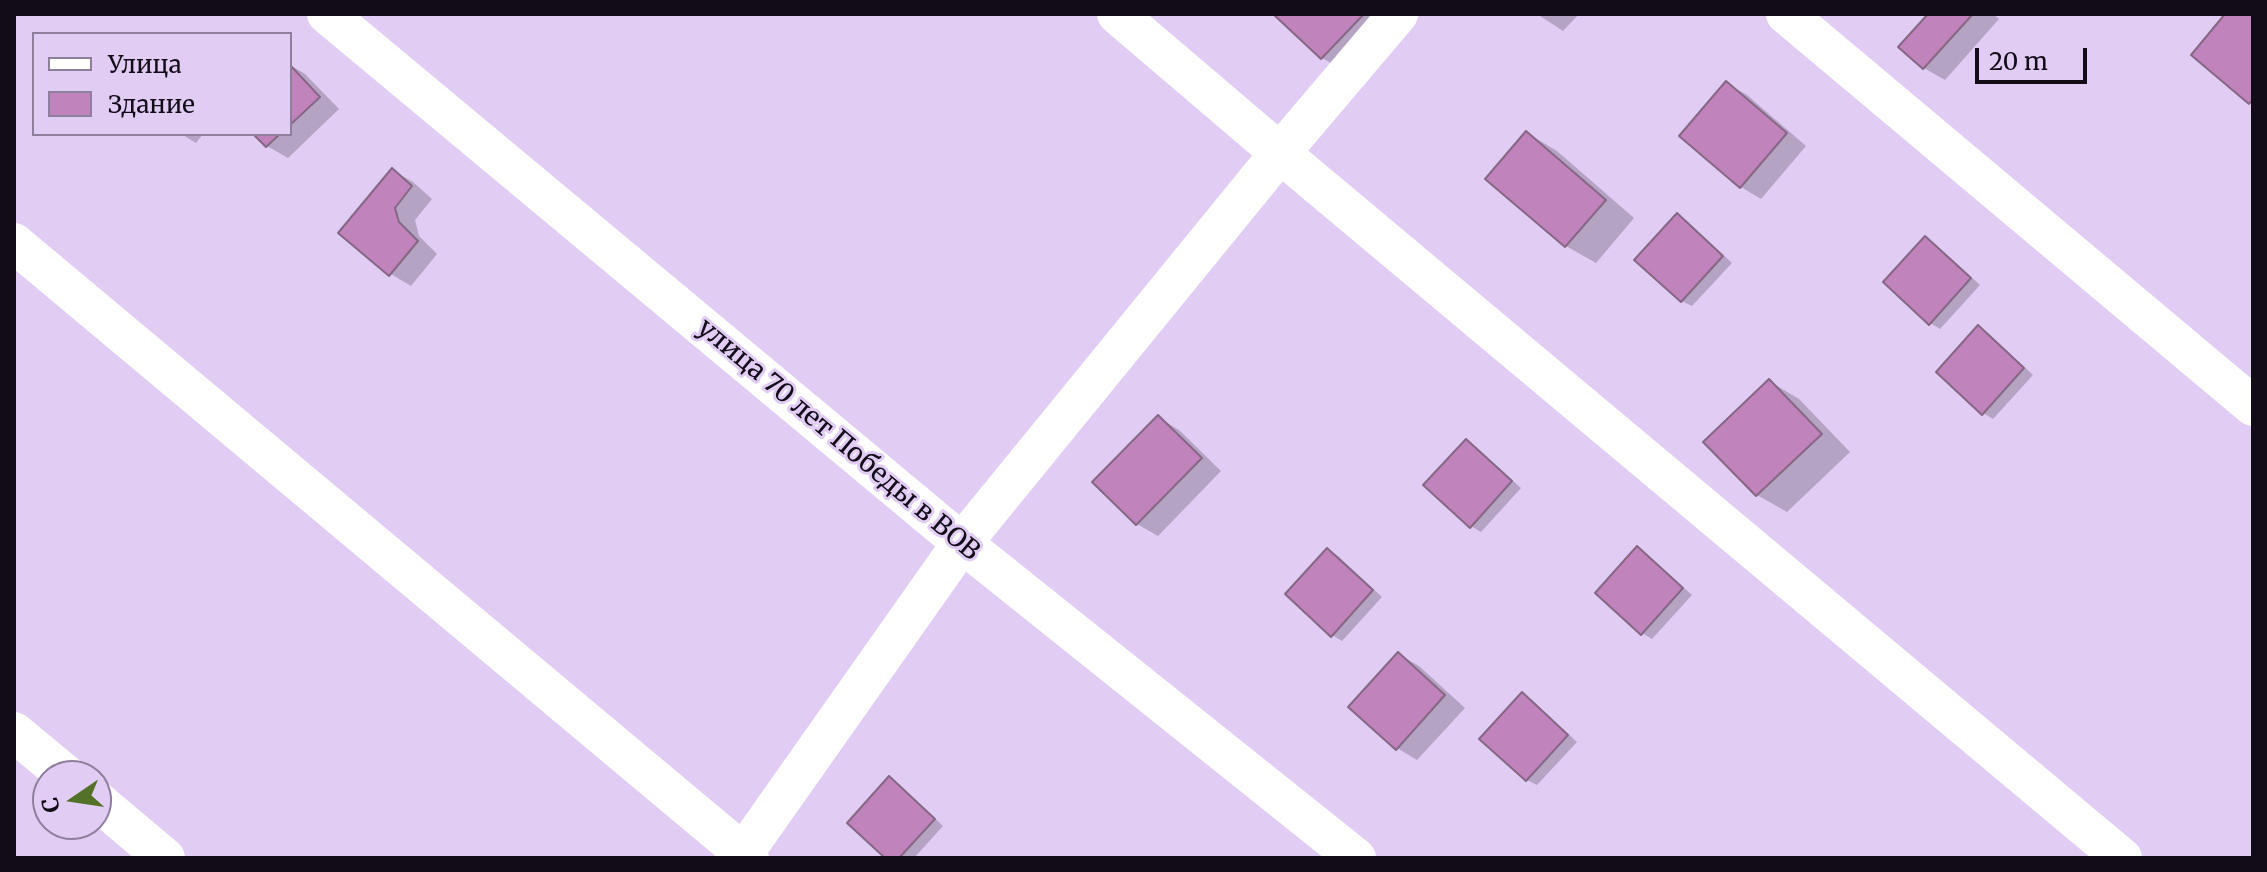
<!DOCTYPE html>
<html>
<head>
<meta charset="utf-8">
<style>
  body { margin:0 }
  #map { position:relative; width:2267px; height:872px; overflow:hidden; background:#e1ccf4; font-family:Merriweather,serif }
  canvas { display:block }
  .frame { position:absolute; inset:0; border:16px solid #120b18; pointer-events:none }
  .legend { position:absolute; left:32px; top:32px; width:260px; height:104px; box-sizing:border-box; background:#e1ccf4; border:2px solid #8e7f9c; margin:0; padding:10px 14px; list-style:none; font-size:24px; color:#120b18 }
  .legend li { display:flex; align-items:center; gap:16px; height:40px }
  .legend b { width:40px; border:2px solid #8e7f9c }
  .north { position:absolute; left:32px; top:760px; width:80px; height:80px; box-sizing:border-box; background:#e1ccf4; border:2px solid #8e7f9c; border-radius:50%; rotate:257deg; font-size:22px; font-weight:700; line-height:32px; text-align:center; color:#120b18 }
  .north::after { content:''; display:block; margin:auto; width:28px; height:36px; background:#537127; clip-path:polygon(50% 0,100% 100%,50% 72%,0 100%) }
  .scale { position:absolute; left:1975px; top:48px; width:112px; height:36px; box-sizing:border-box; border:4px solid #120b18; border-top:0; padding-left:10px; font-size:24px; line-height:28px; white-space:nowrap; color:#120b18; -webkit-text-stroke:6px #e1ccf4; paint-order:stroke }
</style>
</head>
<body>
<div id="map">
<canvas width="2267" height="872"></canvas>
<div class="frame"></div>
<ul class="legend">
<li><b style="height:10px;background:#fff"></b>Улица</li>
<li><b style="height:22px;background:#c083bc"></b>Здание</li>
</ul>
<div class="north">С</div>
<div class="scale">20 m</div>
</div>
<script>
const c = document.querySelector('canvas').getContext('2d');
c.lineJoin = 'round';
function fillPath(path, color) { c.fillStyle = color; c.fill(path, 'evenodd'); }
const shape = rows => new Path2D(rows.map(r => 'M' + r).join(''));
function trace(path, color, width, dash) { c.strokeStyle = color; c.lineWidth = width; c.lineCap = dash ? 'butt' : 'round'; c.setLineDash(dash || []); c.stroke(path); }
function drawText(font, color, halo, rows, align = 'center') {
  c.font = font + ' Merriweather,serif'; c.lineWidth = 6; c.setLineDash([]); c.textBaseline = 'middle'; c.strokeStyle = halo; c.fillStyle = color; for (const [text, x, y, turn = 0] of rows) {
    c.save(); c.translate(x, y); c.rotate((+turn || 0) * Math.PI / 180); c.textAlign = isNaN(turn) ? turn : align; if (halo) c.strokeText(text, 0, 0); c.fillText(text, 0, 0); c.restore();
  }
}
fillPath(shape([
  [1276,14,1398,14,1352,75,1322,58],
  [1537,14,1579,14,1563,31],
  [1930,14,1993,14,1999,19,1945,80,1924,68],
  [290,65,305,74,339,109,288,158,267,146,256,134,290,134],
  [1726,83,1747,95,1806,146,1761,199,1741,187],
  [1527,133,1557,151,1634,218,1596,263,1566,246],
  [181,134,203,134,196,143],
  [392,170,413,182,432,199,415,220,419,236,437,254,411,286,391,274,340,233],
  [1677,216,1687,221,1732,263,1692,306,1682,301],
  [1925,238,1935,244,1980,285,1940,329,1930,323],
  [1979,328,1989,334,2033,375,1993,419,1983,413],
  [1769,381,1799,399,1850,452,1787,512,1757,495,1706,442],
  [1159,418,1179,430,1221,471,1158,536,1137,524,1095,482],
  [1466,441,1476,447,1521,488,1481,532,1471,526],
  [1637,549,1647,555,1692,595,1652,639,1642,633],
  [1328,551,1338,556,1382,597,1342,641,1332,635],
  [1398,654,1419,666,1465,708,1417,760,1397,748],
  [1522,695,1532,700,1577,742,1537,785,1527,780],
  [889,779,899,784,943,826,914,858,888,858]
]), '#0003');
const building = shape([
  [1273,14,1364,14,1321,59,1273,14],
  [1928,14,1973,14,1923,69,1898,47,1928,14],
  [2225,14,2253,15,2253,99,2249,104,2191,55,2225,14],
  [290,65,320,97,290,125,290,65],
  [1726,81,1787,133,1740,188,1679,136,1726,81],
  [1526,131,1606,200,1565,247,1485,179,1526,131],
  [253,134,280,134,266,147,253,134],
  [392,168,412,186,395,208,399,222,418,241,389,276,338,233,392,168],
  [1677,213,1723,256,1681,302,1634,260,1677,213],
  [1925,236,1971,278,1929,325,1883,282,1925,236],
  [1978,325,2024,368,1982,415,1936,372,1978,325],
  [1769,379,1822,434,1756,496,1703,442,1769,379],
  [1158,415,1202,458,1136,525,1092,482,1158,415],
  [1466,439,1512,481,1470,528,1423,485,1466,439],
  [1637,546,1683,588,1641,635,1595,593,1637,546],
  [1327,548,1373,590,1331,637,1285,594,1327,548],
  [1398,652,1445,695,1396,750,1348,707,1398,652],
  [1522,692,1568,735,1526,781,1479,739,1522,692],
  [889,776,935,819,899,858,885,858,847,823,889,776]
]);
fillPath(building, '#c083bc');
trace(building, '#866784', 2);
trace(shape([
  [327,14,962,543,1356,858],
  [1117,14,1280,153,2122,858],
  [1786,14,2253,406],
  [14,243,749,858],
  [14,732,67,776],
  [96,800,165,858],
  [740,858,962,543,1280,153,1398,14]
]), '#fff', 40);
drawText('26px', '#120b18', '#e1ccf4', [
  ["улица 70 лет Победы в ВОВ",838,440,40]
]);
</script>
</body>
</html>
